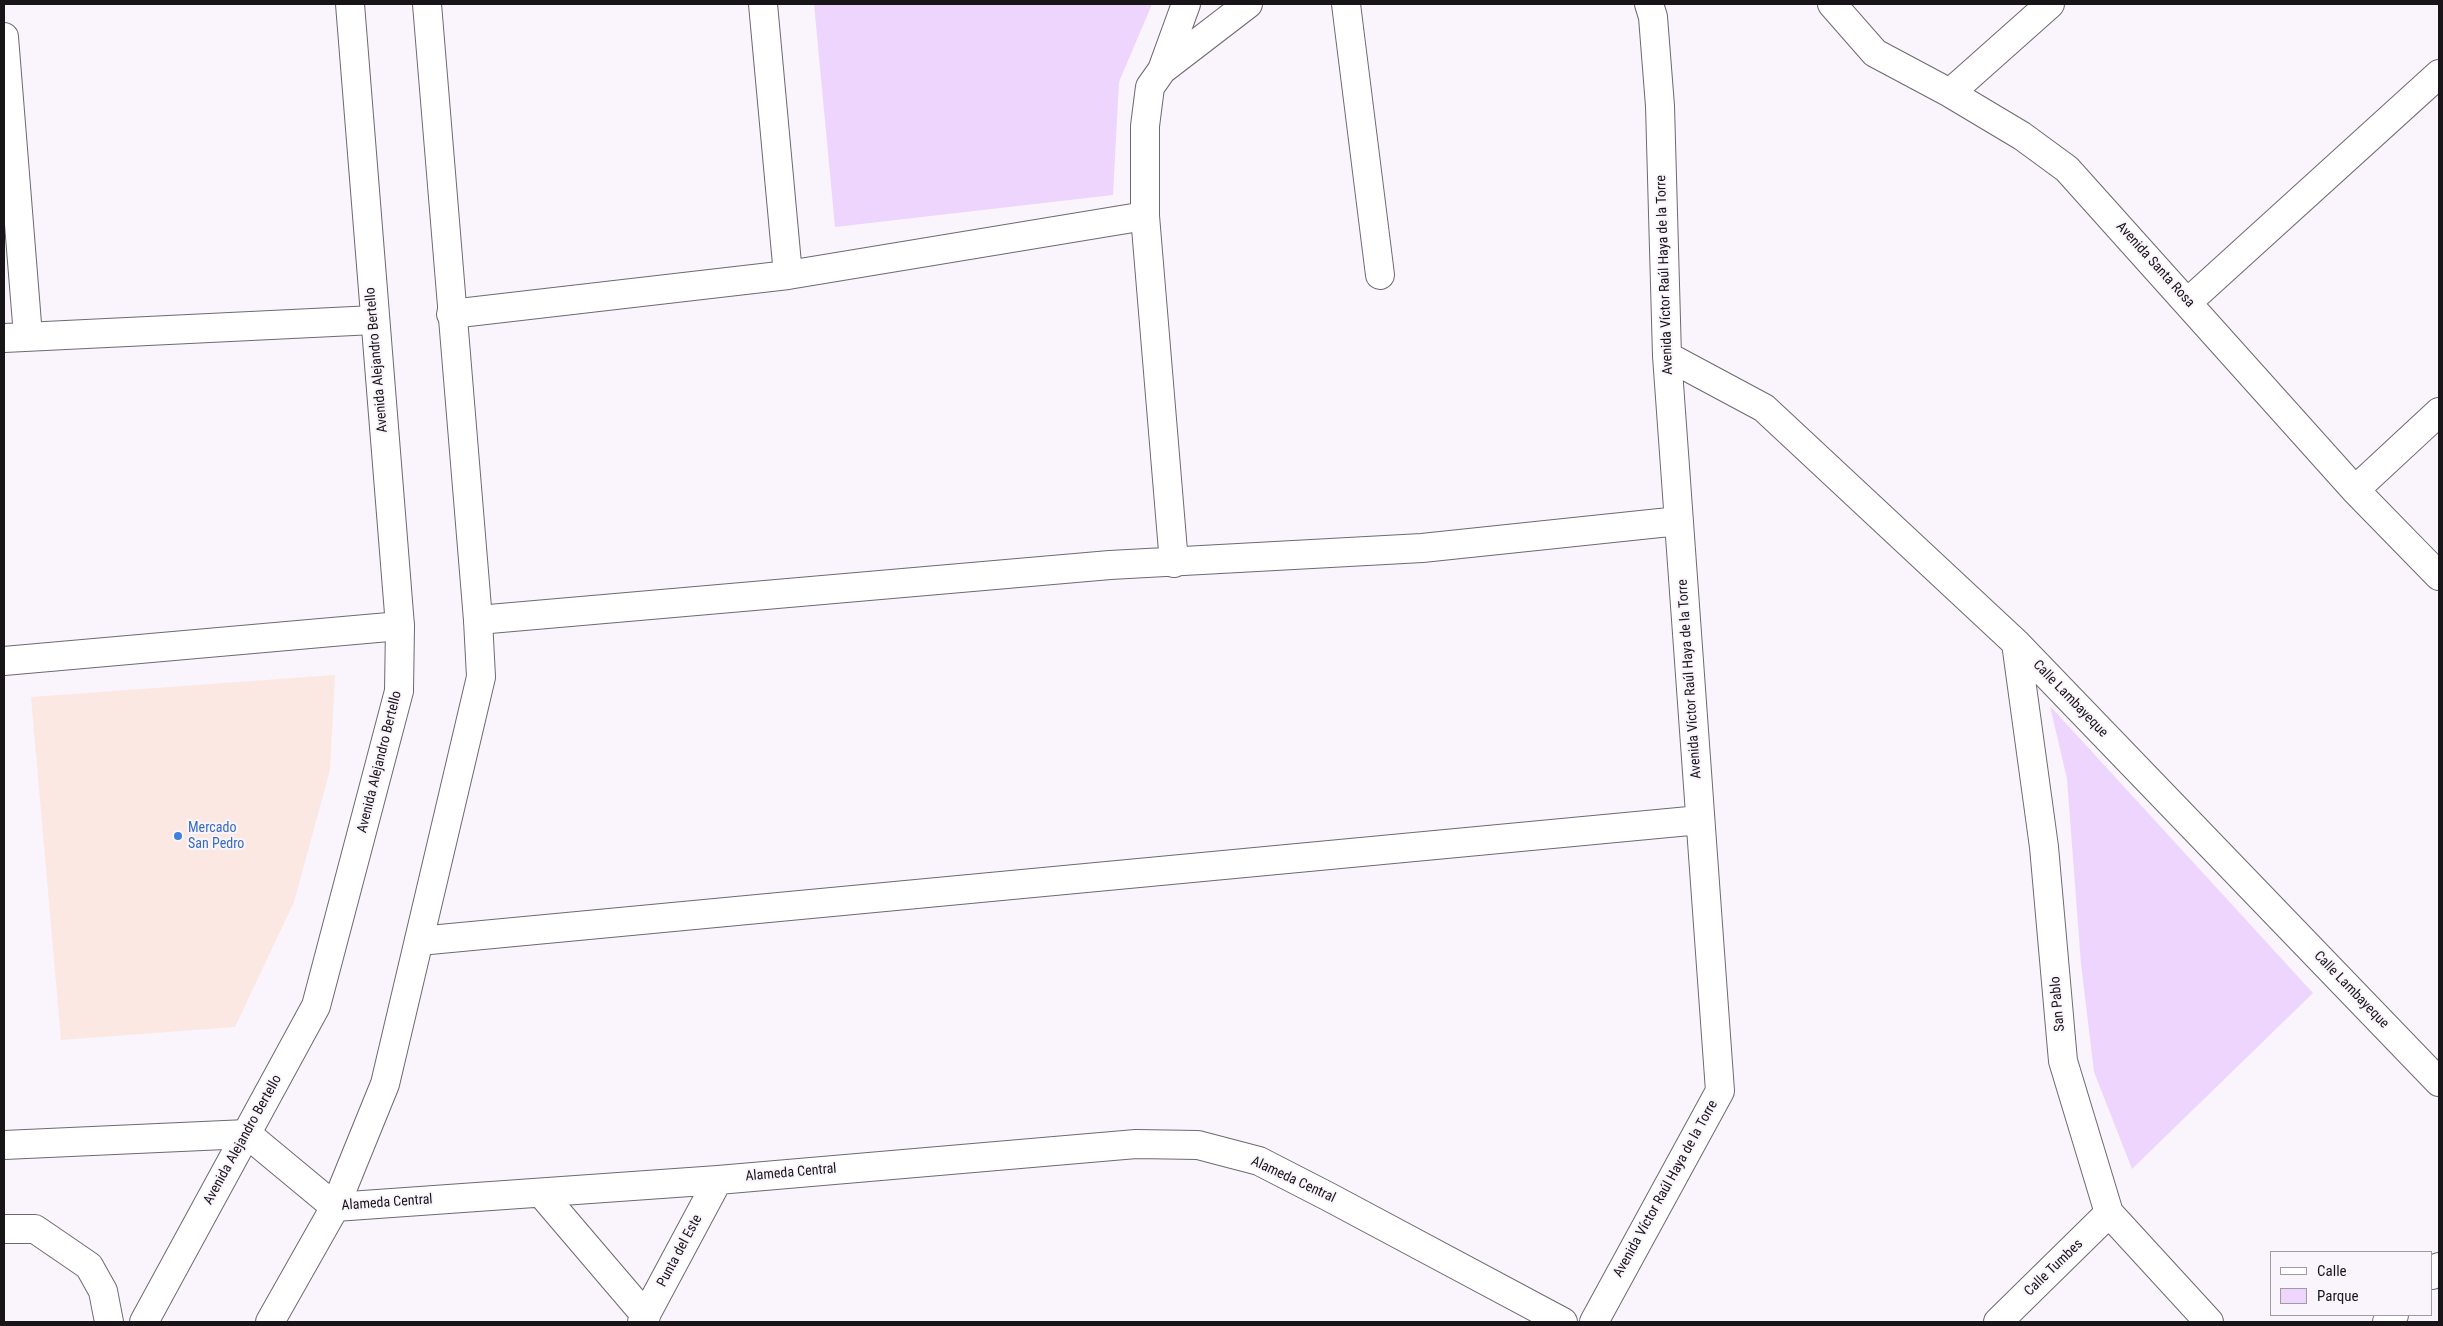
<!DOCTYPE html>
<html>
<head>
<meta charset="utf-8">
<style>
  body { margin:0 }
  #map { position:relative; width:2443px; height:1326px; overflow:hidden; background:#faf4fd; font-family:"Roboto Condensed",sans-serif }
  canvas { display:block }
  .frame { position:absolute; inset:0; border:5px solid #171518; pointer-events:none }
  .legend { position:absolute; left:2270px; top:1251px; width:162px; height:65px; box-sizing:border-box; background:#faf4fd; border:1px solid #9f9ba1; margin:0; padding:6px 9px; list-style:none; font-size:15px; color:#171518 }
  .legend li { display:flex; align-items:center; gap:10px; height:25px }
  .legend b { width:25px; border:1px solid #9f9ba1 }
</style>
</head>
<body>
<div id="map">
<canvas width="2443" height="1326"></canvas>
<div class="frame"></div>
<ul class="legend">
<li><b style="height:6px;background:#fff"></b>Calle</li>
<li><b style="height:14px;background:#eed5fe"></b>Parque</li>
</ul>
</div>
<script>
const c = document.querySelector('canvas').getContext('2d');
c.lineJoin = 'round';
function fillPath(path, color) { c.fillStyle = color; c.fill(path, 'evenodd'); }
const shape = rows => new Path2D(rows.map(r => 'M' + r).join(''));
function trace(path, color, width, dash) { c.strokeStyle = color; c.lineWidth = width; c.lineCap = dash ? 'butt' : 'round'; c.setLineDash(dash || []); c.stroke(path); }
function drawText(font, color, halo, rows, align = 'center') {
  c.font = font + ' "Roboto Condensed",sans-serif'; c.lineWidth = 4; c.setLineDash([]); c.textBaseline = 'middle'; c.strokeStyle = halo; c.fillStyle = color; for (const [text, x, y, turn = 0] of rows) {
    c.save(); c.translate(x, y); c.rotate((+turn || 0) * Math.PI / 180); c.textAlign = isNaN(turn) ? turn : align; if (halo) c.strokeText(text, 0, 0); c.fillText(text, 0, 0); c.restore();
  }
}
fillPath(shape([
  [335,675,330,770,294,902,235,1027,61,1040,31,697]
]), '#fce8e2');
fillPath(shape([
  [814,4,1152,4,1119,82,1113,195,835,227],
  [2050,706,2313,993,2132,1169,2094,1072,2081,964,2067,779]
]), '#eed5fe');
const minor = shape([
  [763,4,788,275],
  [1346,4,1380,275],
  [1832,4,1875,53,1950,93,2022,136,2067,169,2355,490,2439,576],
  [4,37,28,336],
  [1162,70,1248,4],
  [1950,93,2050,4],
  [2188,302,2439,74],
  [451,314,788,275,1145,216],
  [4,338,374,320],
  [1667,356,1764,408,2016,643,2439,1082],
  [2355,490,2439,412],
  [1174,563,1145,216,1145,126,1150,87,1162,70,1186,4],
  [478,620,1110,565,1422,548,1679,521],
  [2016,643,2044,847,2063,1061,2109,1213,2209,1322],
  [4,661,400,626],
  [419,941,1700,820],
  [4,1145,247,1134,335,1207,718,1180,1136,1144,1198,1145,1259,1161,1329,1197,1563,1322],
  [541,1193,646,1316],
  [4,1229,35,1229,89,1266,103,1291,109,1322],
  [2432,1275,2439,1267],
  [642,1322,718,1180],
  [1594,1322,1720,1091,1667,356,1660,106,1653,17,1649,4],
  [1998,1322,2109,1213],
  [2387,1322,2394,1315]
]);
const major = shape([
  [144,1322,316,1006,399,691,400,626,350,4],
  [270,1322,335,1207,385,1084,481,677,478,620,427,4]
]);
trace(minor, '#6e6971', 30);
trace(major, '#6e6971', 30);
trace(minor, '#fff', 28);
trace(major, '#fff', 28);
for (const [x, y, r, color] of [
  [178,836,5,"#3f7fe0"]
]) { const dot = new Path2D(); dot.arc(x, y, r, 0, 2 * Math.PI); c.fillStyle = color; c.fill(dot); trace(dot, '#faf4fd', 2); }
drawText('14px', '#171518', '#faf4fd', [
  ["Avenida Santa Rosa",2155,265,48],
  ["Avenida Víctor Raúl Haya de la Torre",1665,275,-92],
  ["Avenida Alejandro Bertello",377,360,-95],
  ["Avenida Víctor Raúl Haya de la Torre",1690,679,-94],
  ["Calle Lambayeque",2070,699,46],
  ["Avenida Alejandro Bertello",380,762,-76],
  ["Calle Lambayeque",2351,990,46],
  ["San Pablo",2058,1004,-95],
  ["Avenida Alejandro Bertello",243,1140,-61],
  ["Alameda Central",791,1173,-5],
  ["Alameda Central",1293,1180,25],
  ["Avenida Víctor Raúl Haya de la Torre",1666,1189,-61],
  ["Alameda Central",387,1203,-4],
  ["Punta del Este",680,1251,-62],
  ["Calle Tumbes",2054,1268,-44]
]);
drawText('14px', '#366cbe', '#faf4fd', [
  ["Mercado",188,828],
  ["San Pedro",188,844]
], 'left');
</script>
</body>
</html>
